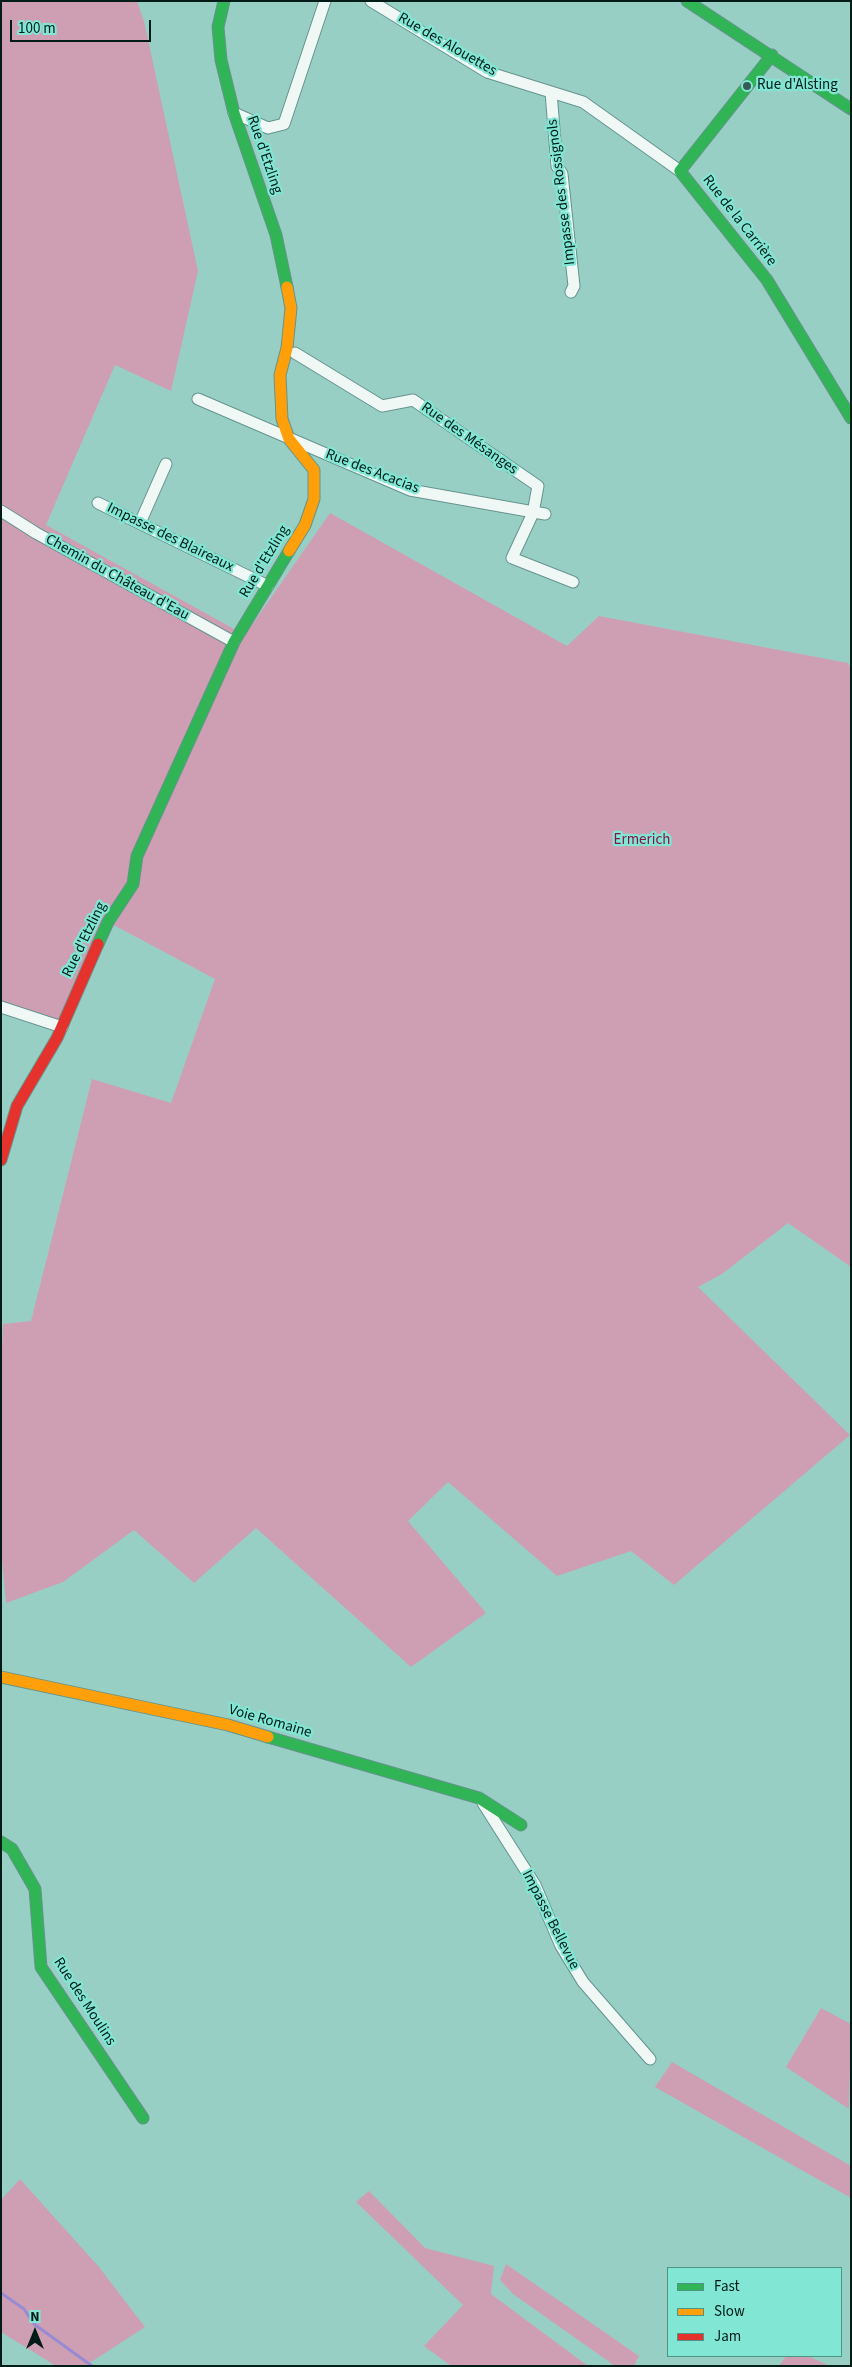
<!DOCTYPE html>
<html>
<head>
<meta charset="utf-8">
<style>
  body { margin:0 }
  #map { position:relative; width:852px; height:2367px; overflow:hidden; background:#98cfc5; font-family:"Source Sans 3",sans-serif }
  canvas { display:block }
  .frame { position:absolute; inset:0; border:2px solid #001c17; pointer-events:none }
  .legend { position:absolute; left:667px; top:2267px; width:175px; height:90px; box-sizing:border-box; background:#81e6d4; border:1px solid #4d9588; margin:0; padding:6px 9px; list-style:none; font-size:15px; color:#001c17 }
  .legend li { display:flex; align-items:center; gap:10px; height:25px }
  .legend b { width:25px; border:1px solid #4d9588 }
  .north { position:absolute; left:10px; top:2307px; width:50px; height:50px; -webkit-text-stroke:4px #81e6d4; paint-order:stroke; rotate:0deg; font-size:14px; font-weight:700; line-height:20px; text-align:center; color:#001c17 }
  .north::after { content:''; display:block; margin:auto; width:18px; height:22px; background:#001c17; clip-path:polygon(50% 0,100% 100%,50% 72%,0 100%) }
  .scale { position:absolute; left:10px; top:20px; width:141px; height:22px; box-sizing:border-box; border:2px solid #001c17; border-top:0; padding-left:6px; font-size:15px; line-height:18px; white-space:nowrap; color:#001c17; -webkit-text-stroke:4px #81e6d4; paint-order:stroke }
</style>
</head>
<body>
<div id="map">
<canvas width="852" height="2367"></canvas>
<div class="frame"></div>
<ul class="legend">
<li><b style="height:6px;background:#30b455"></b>Fast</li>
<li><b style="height:6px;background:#ff9f0a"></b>Slow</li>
<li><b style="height:6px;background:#e5322d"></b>Jam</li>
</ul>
<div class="north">N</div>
<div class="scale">100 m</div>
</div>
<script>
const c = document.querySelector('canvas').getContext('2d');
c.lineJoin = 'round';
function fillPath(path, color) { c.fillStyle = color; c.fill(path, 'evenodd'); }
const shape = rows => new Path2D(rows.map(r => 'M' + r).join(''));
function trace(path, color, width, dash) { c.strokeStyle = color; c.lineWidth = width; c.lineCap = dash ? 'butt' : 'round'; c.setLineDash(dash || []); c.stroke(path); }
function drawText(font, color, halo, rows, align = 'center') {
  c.font = font + ' "Source Sans 3",sans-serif'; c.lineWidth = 4.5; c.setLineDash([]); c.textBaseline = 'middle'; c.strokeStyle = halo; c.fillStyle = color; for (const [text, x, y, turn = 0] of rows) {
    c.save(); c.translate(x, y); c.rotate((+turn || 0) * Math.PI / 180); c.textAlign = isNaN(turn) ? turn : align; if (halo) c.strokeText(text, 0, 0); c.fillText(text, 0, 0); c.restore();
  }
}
fillPath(shape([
  [1,1,137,1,144,21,198,271,171,391,115,365,46,525,245,635,330,513,567,646,599,616,848,663,851,669,851,1267,788,1223,722,1274,698,1287,850,1435,674,1585,631,1551,557,1576,448,1482,408,1521,486,1613,411,1667,256,1528,194,1583,134,1530,63,1582,6,1603,1,1551,1,1367,3,1324,31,1321,92,1079,171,1103,215,979,108,922,62,1027,1,1007],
  [821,2008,851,2024,849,2109,786,2067],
  [672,2062,851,2166,851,2198,655,2087],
  [20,2179,99,2267,145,2327,85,2366,56,2366,1,2332,1,2200],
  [369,2191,425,2248,494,2266,491,2294,588,2366,451,2366,424,2346,463,2305,356,2202],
  [506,2264,639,2356,634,2366,615,2366,513,2294,500,2280],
  [786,2356,808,2356,830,2366,779,2366]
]), '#ce9fb2');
trace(shape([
  [1,2293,24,2309,34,2324,92,2366]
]), '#998ad4', 3);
const street = shape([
  [371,1,487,72,583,102,680,171],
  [551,92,557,166,562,174,574,286,571,292],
  [234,113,268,128,284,124,325,1],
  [295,353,382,406,413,400,538,486,533,513,512,558,573,582],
  [198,399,410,490,545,514],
  [98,503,268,586],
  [1,511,36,533,234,642],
  [140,523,166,464],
  [1,1007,62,1027],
  [483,1803,535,1885,561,1946,583,1982,650,2059]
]);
const fast = shape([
  [224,1,218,27,221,60,234,113,276,235,287,287],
  [687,1,851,109],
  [772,55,680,171,767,280,851,418],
  [98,944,108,922,133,884,137,856,234,642,289,551],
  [268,1737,479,1798,521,1825],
  [1,1842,12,1849,35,1889,41,1967,143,2118]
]);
const slow = shape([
  [287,287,291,308,287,348,280,375,282,419,289,439,314,470,314,499,305,525,289,551],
  [1,1677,228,1725,268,1737]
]);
const jam = shape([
  [1,1160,17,1106,57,1038,98,944]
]);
trace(street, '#65948d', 13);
trace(fast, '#65948d', 13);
trace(slow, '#65948d', 13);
trace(jam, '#65948d', 13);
trace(street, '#f0f8f6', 11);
trace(fast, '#30b455', 11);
trace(slow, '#ff9f0a', 11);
trace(jam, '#e5322d', 11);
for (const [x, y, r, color] of [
  [747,86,5,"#355b54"]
]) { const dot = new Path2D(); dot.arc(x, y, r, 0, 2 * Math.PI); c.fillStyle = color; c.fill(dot); trace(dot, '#81e6d4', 2); }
drawText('15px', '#001c17', '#81e6d4', [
  ["Rue des Alouettes",447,45,30],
  ["Rue d'Etzling",264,155,71],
  ["Impasse des Rossignols",562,192,-97],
  ["Rue de la Carrière",739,221,52],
  ["Rue des Mésanges",469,439,35],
  ["Rue des Acacias",372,472,21],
  ["Impasse des Blaireaux",170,538,26],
  ["Rue d'Etzling",265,562,-59],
  ["Chemin du Château d'Eau",117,578,29],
  ["Rue d'Etzling",85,940,-64],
  ["Voie Romaine",270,1722,16],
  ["Impasse Bellevue",550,1920,63],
  ["Rue des Moulins",84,2002,57]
]);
drawText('15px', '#001c17', '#81e6d4', [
  ["Rue d'Alsting",757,86]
], 'left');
drawText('15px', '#8a1147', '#81e6d4', [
  ["Ermerich",642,841]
]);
</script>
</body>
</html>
